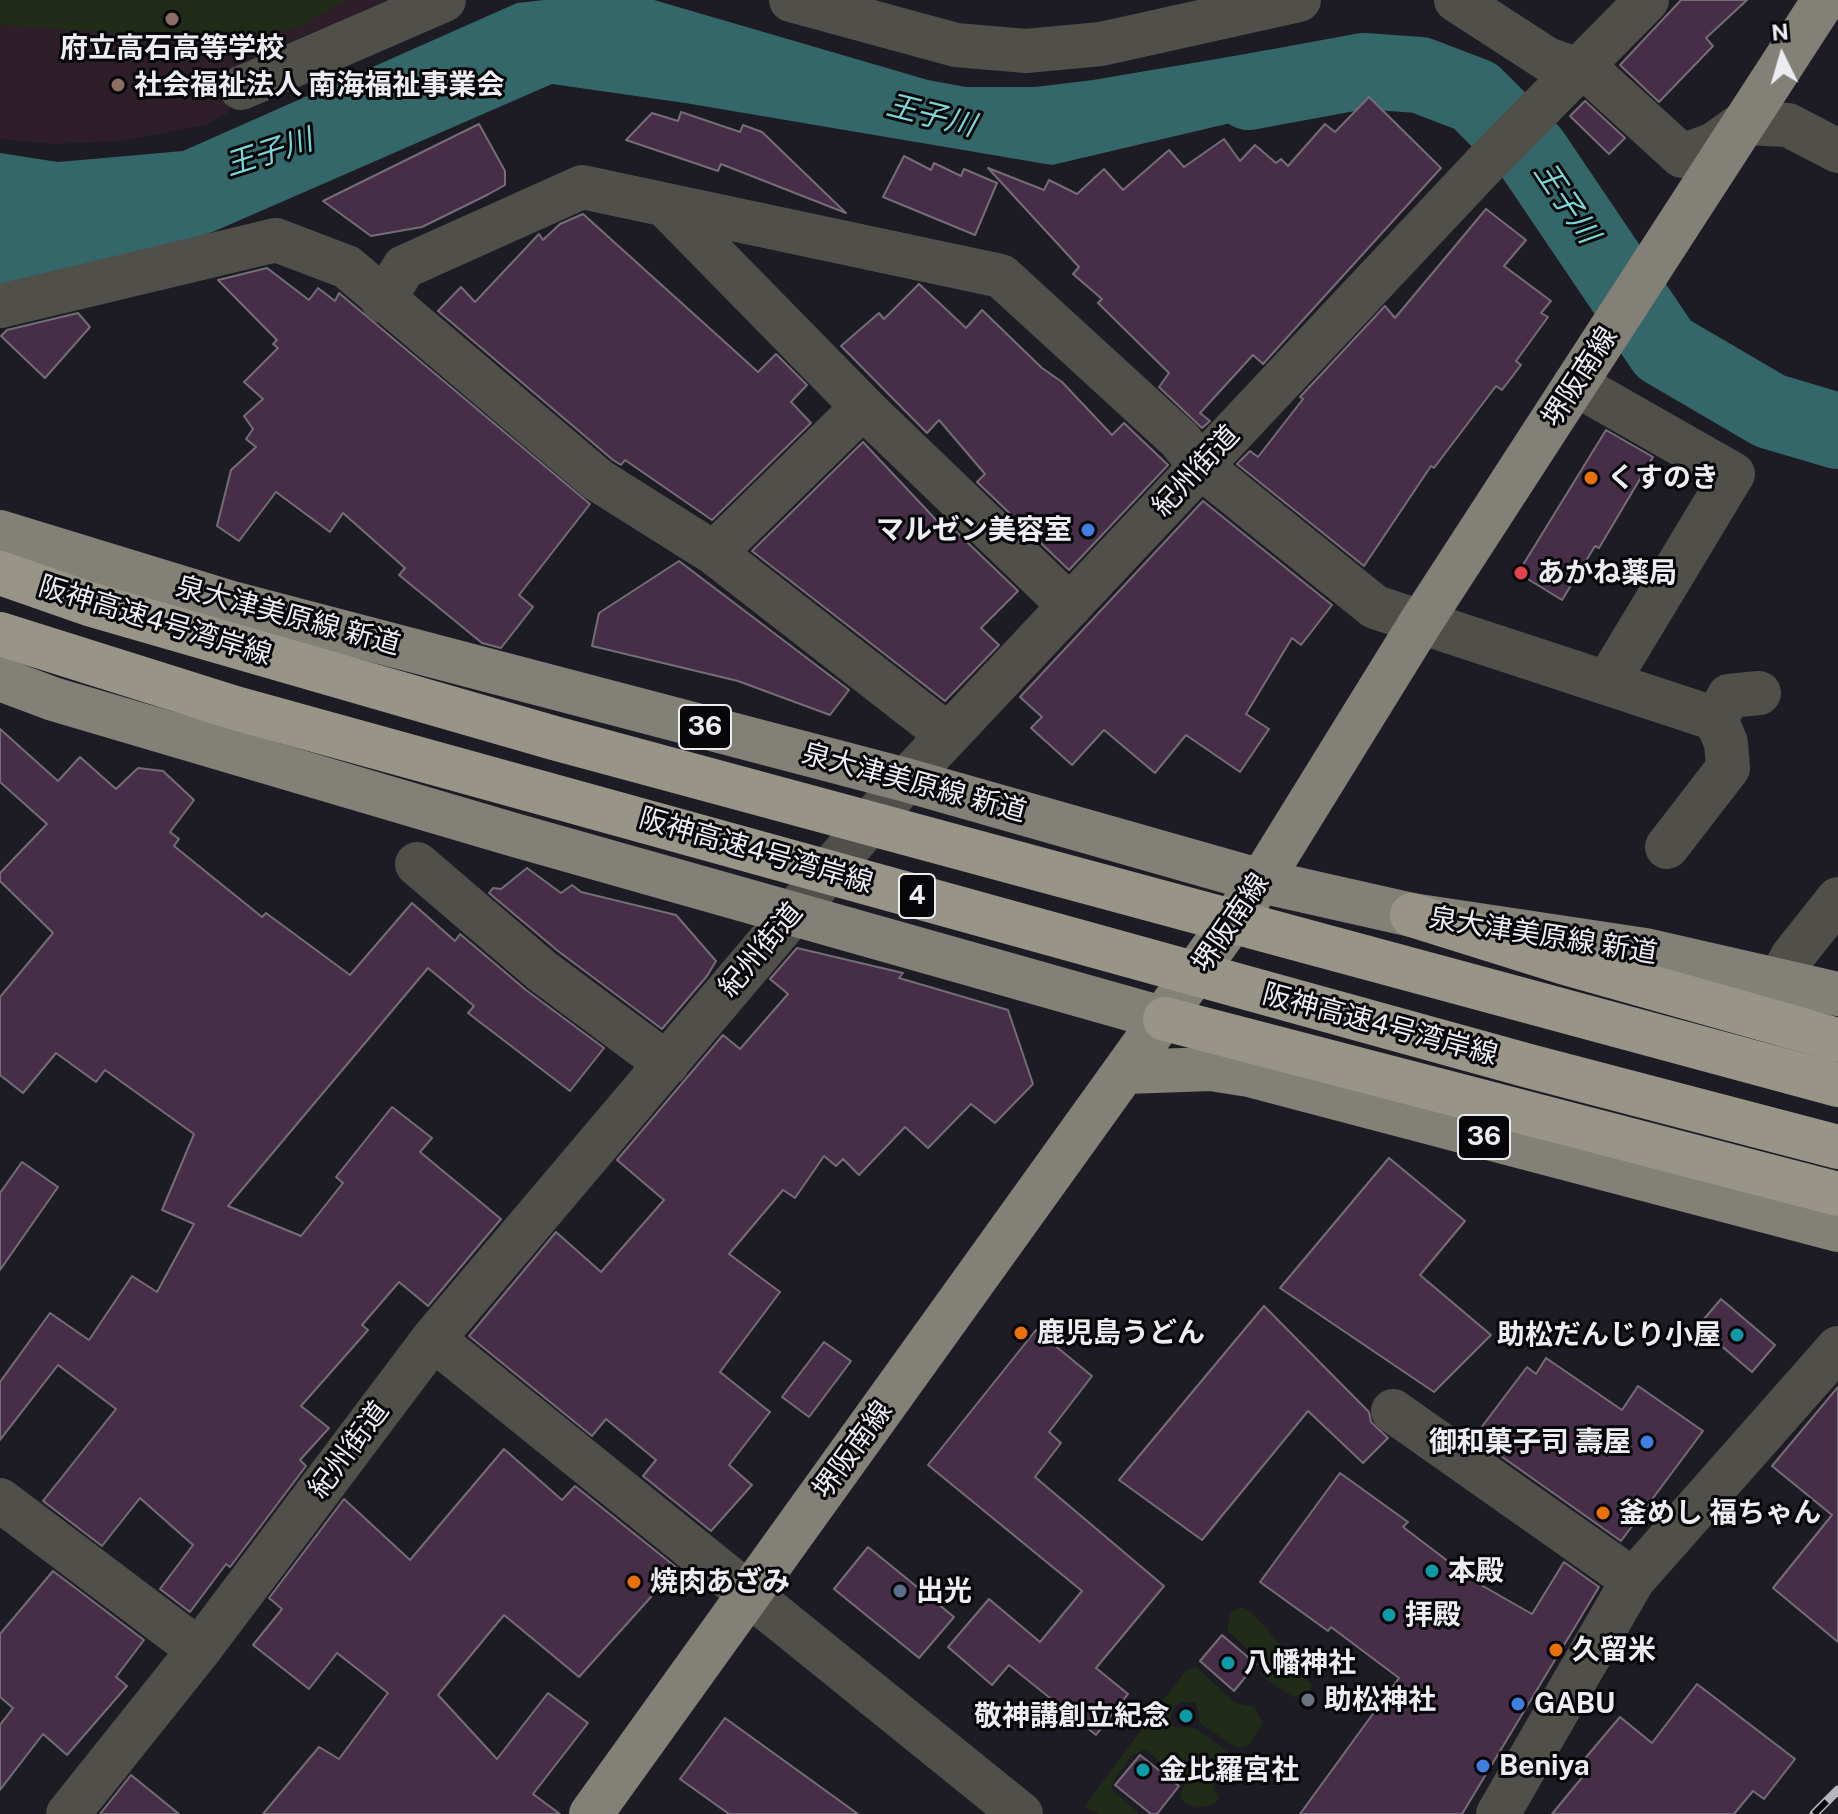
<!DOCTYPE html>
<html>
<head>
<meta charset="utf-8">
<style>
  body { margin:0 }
  #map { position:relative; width:1838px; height:1814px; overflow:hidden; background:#1d1c24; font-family:"Public Sans",sans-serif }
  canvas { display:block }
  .north { position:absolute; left:1742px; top:16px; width:80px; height:80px; -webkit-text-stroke:6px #07070a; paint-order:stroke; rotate:355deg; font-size:22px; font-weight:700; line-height:32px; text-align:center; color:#edecf3 }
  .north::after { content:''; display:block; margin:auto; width:28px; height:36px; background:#edecf3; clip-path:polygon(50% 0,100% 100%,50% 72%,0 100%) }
</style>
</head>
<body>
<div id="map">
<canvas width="1838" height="1814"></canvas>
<div class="north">N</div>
</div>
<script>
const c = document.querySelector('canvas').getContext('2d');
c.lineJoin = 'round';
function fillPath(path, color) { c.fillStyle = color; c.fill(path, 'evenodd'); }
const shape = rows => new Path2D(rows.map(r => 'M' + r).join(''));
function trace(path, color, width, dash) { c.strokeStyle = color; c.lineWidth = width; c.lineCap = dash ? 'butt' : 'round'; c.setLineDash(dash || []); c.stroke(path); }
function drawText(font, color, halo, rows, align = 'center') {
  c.font = font + ' "Public Sans","Noto Sans JP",sans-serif'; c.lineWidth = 6; c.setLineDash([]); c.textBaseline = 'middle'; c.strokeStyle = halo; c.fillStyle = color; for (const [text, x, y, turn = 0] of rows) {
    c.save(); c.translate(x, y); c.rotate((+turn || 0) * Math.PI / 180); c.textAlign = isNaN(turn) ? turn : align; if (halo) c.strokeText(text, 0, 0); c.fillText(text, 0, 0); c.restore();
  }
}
fillPath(shape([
  [0,0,387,0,255,57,245,57,228,113,205,125,122,141,52,144,0,139]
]), '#2e1e29');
fillPath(shape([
  [0,0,347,0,301,26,245,42,0,25],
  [1242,1607,1252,1613,1282,1646,1289,1666,1312,1684,1310,1692,1293,1697,1262,1676,1256,1657,1227,1630,1231,1612],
  [1196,1667,1235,1703,1254,1707,1263,1723,1249,1745,1237,1748,1200,1723,1196,1702,1180,1702,1174,1708,1170,1720,1174,1727,1195,1728,1229,1753,1227,1768,1213,1787,1219,1797,1215,1804,1195,1808,1183,1801,1180,1796,1184,1784,1146,1749,1131,1756,1111,1785,1113,1791,1140,1814,1098,1814,1085,1806,1185,1671]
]), '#202c18');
fillPath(shape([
  [544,0,654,0,928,80,966,87,1035,87,1093,80,1322,41,1367,91,1052,165,685,103,552,84,215,231,144,257,0,285,0,153,58,162,183,151,517,3]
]), '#336769');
trace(shape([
  [1249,92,1363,71,1420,75,1475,96,1531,152,1664,349,1770,411,1838,431]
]), '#336769', 76);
const building = shape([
  [1681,0,1747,0,1706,38,1713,46,1659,102,1620,65,1681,0],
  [1369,97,1441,168,1263,364,1253,355,1200,413,1210,421,1202,428,1159,387,1169,373,1098,303,1102,299,1073,274,1079,267,988,168,1044,190,1049,180,1077,194,1104,169,1123,190,1169,150,1184,167,1224,139,1240,161,1255,145,1276,163,1281,159,1288,166,1325,124,1335,132,1369,97],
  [1585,101,1625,138,1609,154,1570,116,1585,101],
  [681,112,740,132,743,125,762,132,846,213,721,164,718,171,626,140,652,113,678,121,681,112],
  [479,124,505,171,505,185,487,195,422,227,371,236,323,201,479,124],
  [904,156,931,170,934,163,961,176,964,169,997,183,975,235,883,197,904,156],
  [1486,209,1526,240,1504,266,1551,301,1541,313,1548,317,1516,361,1521,365,1502,390,1496,386,1434,468,1431,466,1364,566,1237,464,1250,451,1258,457,1303,399,1300,397,1385,306,1395,318,1486,209],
  [583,214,758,372,776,354,807,385,791,402,811,423,712,520,625,460,621,465,613,460,438,311,461,287,475,302,539,234,543,240,560,224,583,214],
  [267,268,309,300,318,288,335,301,339,293,590,504,519,595,533,607,501,648,482,643,399,575,405,568,343,513,330,532,276,492,239,541,217,526,231,470,256,447,246,439,253,429,244,416,263,399,244,382,278,348,273,344,277,340,218,280,267,268],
  [919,284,966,328,982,310,1042,368,1062,382,1112,435,1124,423,1168,465,1069,570,977,482,985,474,939,420,927,433,841,346,879,313,884,319,919,284],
  [78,313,90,327,45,378,1,336,7,330,78,313],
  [1606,430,1653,457,1599,548,1595,546,1562,600,1518,573,1606,430],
  [863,442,938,522,942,518,1018,591,981,628,999,645,945,701,752,551,863,442],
  [1203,501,1332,605,1301,645,1292,638,1246,714,1269,729,1240,772,1186,735,1155,773,1104,730,1072,765,1031,728,1042,717,1020,697,1203,501],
  [679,561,849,690,830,715,738,681,592,646,599,613,679,561],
  [0,729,58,781,80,757,116,789,138,768,163,771,194,800,170,832,179,839,174,846,262,917,266,913,350,975,412,903,455,941,460,934,526,990,604,1048,570,1091,468,1013,474,1006,428,968,228,1206,301,1236,343,1183,336,1177,392,1107,432,1138,420,1152,501,1219,428,1306,399,1282,362,1325,368,1330,301,1406,329,1428,300,1460,306,1466,230,1567,226,1564,190,1612,160,1589,193,1545,140,1498,102,1546,43,1501,116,1409,58,1365,0,1440,0,1382,50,1313,89,1340,132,1276,157,1292,194,1224,162,1210,194,1134,105,1070,96,1082,56,1053,23,1093,0,1075,0,997,53,933,0,881,0,873,47,824,0,782,0,729],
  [527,868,561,893,572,885,581,892,676,915,716,961,707,976,662,1029,558,951,489,893,493,888,501,889,527,868],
  [797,948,903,973,899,978,1008,1010,1033,1084,995,1123,971,1104,928,1148,905,1127,859,1175,843,1159,836,1166,824,1156,795,1198,783,1190,729,1254,780,1292,720,1372,770,1412,729,1465,752,1485,711,1531,643,1476,656,1460,606,1419,592,1436,469,1336,556,1232,601,1272,664,1200,617,1160,723,1035,740,1049,788,994,770,979,797,948],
  [1389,1158,1465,1221,1420,1275,1491,1335,1434,1392,1280,1288,1389,1158],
  [22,1162,58,1187,0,1270,0,1193,22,1162],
  [1721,1299,1775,1345,1752,1372,1698,1326,1721,1299],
  [1264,1306,1369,1412,1371,1422,1388,1438,1363,1463,1308,1411,1202,1540,1119,1480,1264,1306],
  [1036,1330,1092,1376,1049,1432,1061,1443,1035,1477,1164,1586,1096,1668,1128,1694,1096,1735,1009,1665,992,1685,948,1647,989,1599,1040,1642,1082,1591,928,1465,1036,1330],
  [824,1342,851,1361,809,1417,782,1397,824,1342],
  [1546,1358,1622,1410,1638,1386,1703,1431,1621,1541,1474,1437,1527,1367,1536,1374,1546,1358],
  [1838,1387,1838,1642,1773,1588,1832,1515,1772,1466,1838,1387],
  [504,1449,562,1500,575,1486,677,1568,579,1677,504,1615,438,1695,497,1759,548,1693,588,1723,533,1794,560,1814,263,1814,319,1747,339,1759,388,1693,337,1653,309,1689,253,1645,282,1609,269,1598,344,1499,410,1560,504,1449],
  [1340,1473,1408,1522,1403,1527,1474,1581,1532,1614,1564,1562,1599,1587,1462,1814,1300,1814,1399,1678,1331,1627,1328,1631,1260,1582,1340,1473],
  [868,1547,954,1617,919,1658,834,1589,868,1547],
  [53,1571,144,1640,116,1677,127,1686,67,1755,43,1734,0,1790,0,1725,13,1708,0,1697,0,1634,53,1571],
  [1222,1635,1256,1664,1234,1691,1200,1661,1222,1635],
  [1697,1684,1795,1759,1764,1799,1753,1791,1734,1814,1552,1814,1585,1774,1577,1768,1620,1717,1652,1743,1697,1684],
  [725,1718,858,1814,729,1814,680,1779,725,1718],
  [1140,1755,1179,1786,1157,1814,1151,1814,1115,1785,1140,1755],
  [131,1775,179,1814,100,1814,131,1775]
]);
fillPath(building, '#462e49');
trace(building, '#756d76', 2);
trace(shape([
  [791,0,956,45,1026,51,1101,44,1299,0],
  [1456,0,1547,59,1593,75,1682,156,1714,144,1744,123,1788,125,1838,151],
  [241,88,444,0],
  [667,207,863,407,1070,606],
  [383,301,404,267,582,187,1001,276,1180,440,1200,466,1375,607,1716,719],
  [0,306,276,240,347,267,598,480,714,553,948,735],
  [1575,384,1733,474,1607,683],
  [714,553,863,407],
  [1667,847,1728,768,1726,743,1716,719,1729,696,1759,693],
  [417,864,542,971,667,1064],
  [1779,981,1792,957,1838,899],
  [433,1339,1021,1814],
  [1393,1411,1633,1580],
  [0,1500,199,1650],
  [68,1814,199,1650,433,1339,906,780,1485,164,1647,0],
  [1498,1814,1633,1580,1838,1348]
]), '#504f4a', 44);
trace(shape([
  [0,532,232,603,906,780,1261,881,1412,915,1645,950,1838,994],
  [0,679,53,699,511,834,1165,1019],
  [1126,1072,1211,1069,1249,1075,1838,1230],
  [591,1814,1261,881,1421,622,1824,0]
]), '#838077', 44);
trace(shape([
  [1412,915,1562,962,1838,1040],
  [1165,1019,1838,1194]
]), '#989488', 44);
const rail = shape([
  [1814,1814,1838,1790]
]);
trace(rail, '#b7b6bd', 9);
trace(rail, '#07070a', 6, [18]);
trace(shape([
  [0,573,89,604,554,738,1838,1085],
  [0,634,235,708,1529,1066,1838,1147]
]), '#989488', 44);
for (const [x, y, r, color] of [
  [172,19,8,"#8d6e63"],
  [118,85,8,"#8d6e63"],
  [1591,478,8,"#e8710a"],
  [1088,530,8,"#3f7fe0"],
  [1521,573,8,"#e0444e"],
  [1021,1333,8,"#e8710a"],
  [1737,1335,8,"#0f9aa8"],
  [1647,1442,8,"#3f7fe0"],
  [1603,1513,8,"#e8710a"],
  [1432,1571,8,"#0f9aa8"],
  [634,1582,8,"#e8710a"],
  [900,1591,8,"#5c6f8a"],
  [1389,1615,8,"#0f9aa8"],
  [1556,1650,8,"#e8710a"],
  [1228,1663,8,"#0f9aa8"],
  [1308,1700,8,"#6b7280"],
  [1518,1704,8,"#3f7fe0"],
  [1186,1716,8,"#0f9aa8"],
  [1483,1766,8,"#3f7fe0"],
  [1143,1770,8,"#0f9aa8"]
]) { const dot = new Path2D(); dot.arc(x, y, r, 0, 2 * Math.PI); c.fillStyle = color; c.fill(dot); trace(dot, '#07070a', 3); }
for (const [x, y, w] of [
  [705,727,52],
  [917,896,36],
  [1484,1137,52]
]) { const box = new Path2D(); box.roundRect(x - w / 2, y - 22, w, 44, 6); c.fillStyle = '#07070a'; c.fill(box); trace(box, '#edecf3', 2); }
drawText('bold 26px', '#edecf3', null, [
  ["36",705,727],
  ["4",917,896],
  ["36",1484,1137]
]);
drawText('bold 28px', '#edecf3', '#07070a', [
  ["府立高石高等学校",172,48,"center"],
  ["社会福祉法人 南海福祉事業会",134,85],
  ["くすのき",1607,478],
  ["マルゼン美容室",1072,530,"right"],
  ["あかね薬局",1537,573],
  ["鹿児島うどん",1037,1333],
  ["助松だんじり小屋",1721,1335,"right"],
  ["御和菓子司 壽屋",1631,1442,"right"],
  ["釜めし 福ちゃん",1619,1513],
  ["本殿",1448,1571],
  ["焼肉あざみ",650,1582],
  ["出光",916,1591],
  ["拝殿",1405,1615],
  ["久留米",1572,1650],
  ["八幡神社",1244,1663],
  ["助松神社",1324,1700],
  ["GABU",1534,1704],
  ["敬神講創立紀念",1170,1716,"right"],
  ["Beniya",1499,1766],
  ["金比羅宮社",1159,1770]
], 'left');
drawText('28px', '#edecf3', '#07070a', [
  ["堺阪南線",1580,377,-57],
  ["紀州街道",1196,471,-47],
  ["泉大津美原線 新道",288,616,15],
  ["阪神高速4号湾岸線",155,621,17],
  ["泉大津美原線 新道",914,783,15],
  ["阪神高速4号湾岸線",756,851,16],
  ["堺阪南線",1231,923,-56],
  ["泉大津美原線 新道",1543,936,9],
  ["紀州街道",761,950,-50],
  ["阪神高速4号湾岸線",1380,1025,15],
  ["紀州街道",349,1450,-53],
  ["堺阪南線",853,1450,-54]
]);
drawText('italic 30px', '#7dd6d8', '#07070a', [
  ["王子川",931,116,14],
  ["王子川",269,153,-18],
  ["王子川",1566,203,56]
]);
</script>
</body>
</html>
